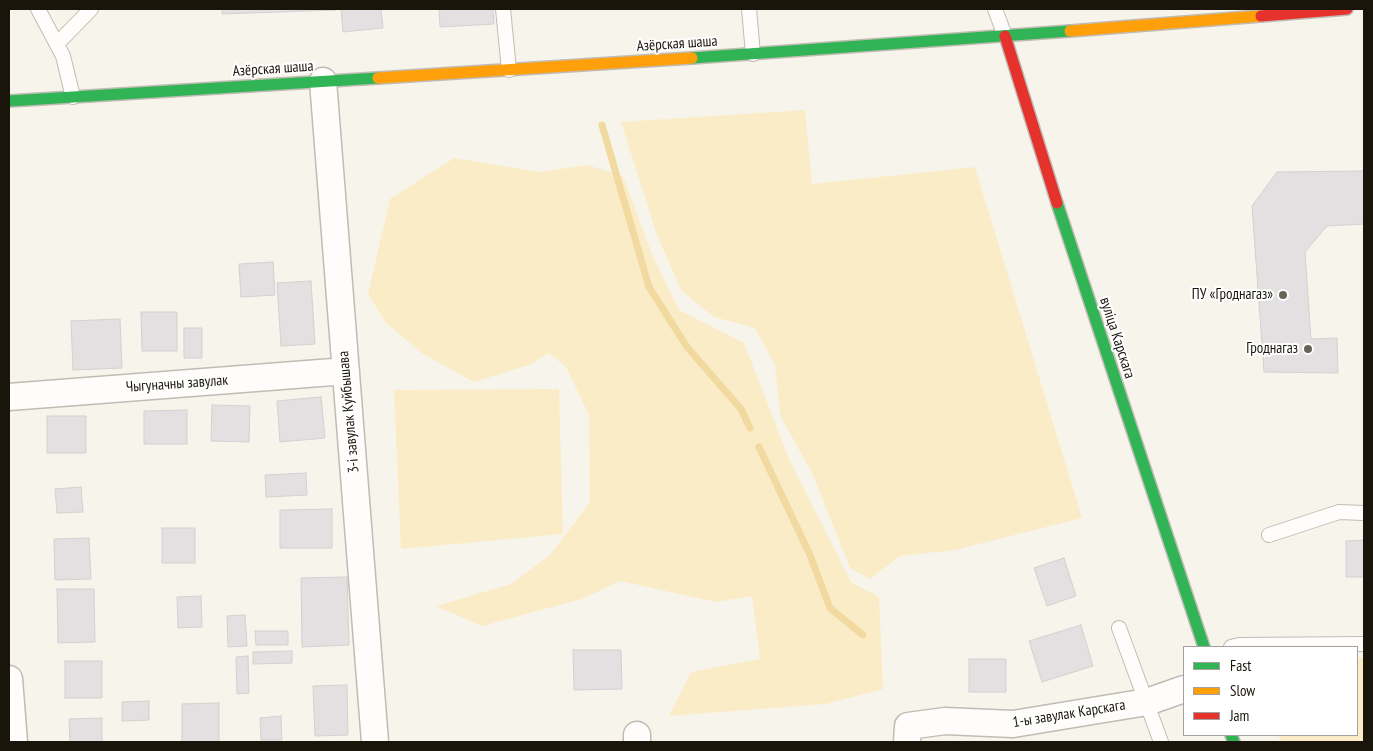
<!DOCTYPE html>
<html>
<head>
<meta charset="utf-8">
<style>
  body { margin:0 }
  #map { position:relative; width:1373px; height:751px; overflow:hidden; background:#f7f4eb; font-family:"PT Sans Narrow",sans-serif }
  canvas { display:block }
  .frame { position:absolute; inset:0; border:10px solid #19150b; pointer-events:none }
  .legend { position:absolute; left:1183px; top:646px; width:175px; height:90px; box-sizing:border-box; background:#fff; border:1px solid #a3a19d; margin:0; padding:6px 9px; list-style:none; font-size:15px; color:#19150b }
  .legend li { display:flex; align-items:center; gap:10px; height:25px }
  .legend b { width:25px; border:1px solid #a3a19d }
</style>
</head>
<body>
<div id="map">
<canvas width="1373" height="751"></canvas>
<div class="frame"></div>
<ul class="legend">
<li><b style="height:6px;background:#30b455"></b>Fast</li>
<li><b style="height:6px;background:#ff9f0a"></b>Slow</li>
<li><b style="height:6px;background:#e5322d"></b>Jam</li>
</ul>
</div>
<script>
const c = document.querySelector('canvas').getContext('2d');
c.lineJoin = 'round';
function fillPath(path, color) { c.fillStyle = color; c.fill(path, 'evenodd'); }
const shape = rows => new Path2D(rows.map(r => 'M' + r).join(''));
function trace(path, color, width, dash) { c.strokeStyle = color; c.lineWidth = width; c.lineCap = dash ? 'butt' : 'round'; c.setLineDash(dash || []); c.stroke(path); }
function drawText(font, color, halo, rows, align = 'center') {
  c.font = font + ' "PT Sans Narrow",sans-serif'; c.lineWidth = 4; c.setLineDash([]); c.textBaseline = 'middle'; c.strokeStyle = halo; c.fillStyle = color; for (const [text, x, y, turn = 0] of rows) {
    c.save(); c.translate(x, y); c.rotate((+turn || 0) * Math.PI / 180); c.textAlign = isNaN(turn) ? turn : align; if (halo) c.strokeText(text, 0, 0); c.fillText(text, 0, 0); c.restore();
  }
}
fillPath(shape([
  [805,110,812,184,975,167,1082,518,955,550,900,556,870,579,850,568,813,475,780,415,775,365,755,328,714,317,681,290,657,235,621,122],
  [454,158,540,172,587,165,623,176,651,252,679,310,744,343,789,459,851,582,879,597,883,689,826,704,669,716,691,672,760,659,752,596,716,602,620,581,582,599,482,626,436,606,511,584,550,555,590,502,589,415,566,367,549,353,529,365,474,382,423,354,386,323,368,294,390,199],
  [559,389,563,534,401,549,394,390],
  [1357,658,1364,658,1364,742,1281,742,1278,735,1357,735]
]), '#fbecc8');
trace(shape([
  [602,125,649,287,687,347,741,409,750,428],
  [759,447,810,555,830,608,863,635]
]), '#f1d99f', 7);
const building = shape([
  [222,9,336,9,336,10,222,14,222,9],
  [341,9,381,9,383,28,343,32,341,9],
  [439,9,493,9,494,24,440,27,439,9],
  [1364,171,1364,224,1327,226,1305,252,1311,339,1337,338,1338,373,1264,372,1252,206,1277,172,1364,171],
  [273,262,275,295,241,297,239,264,273,262],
  [311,281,315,344,281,346,277,283,311,281],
  [141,312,177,312,177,351,142,351,141,312],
  [120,319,122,368,73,370,71,321,120,319],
  [184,328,202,328,202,358,184,358,184,328],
  [321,397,325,438,280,442,277,401,321,397],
  [212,405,250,406,249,442,211,441,212,405],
  [187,410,187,444,144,444,144,411,187,410],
  [47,416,86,416,86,453,47,453,47,416],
  [306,473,307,495,266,497,265,475,306,473],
  [81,487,83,512,57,513,55,489,81,487],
  [332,509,332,548,280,548,280,510,332,509],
  [162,528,195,528,195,563,162,563,162,528],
  [89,538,91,579,55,580,54,539,89,538],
  [1364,540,1364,577,1346,577,1346,541,1364,540],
  [1064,558,1076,596,1047,606,1034,568,1064,558],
  [347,577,349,645,302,647,301,578,347,577],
  [57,589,94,589,95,642,58,643,57,589],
  [201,596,202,627,178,628,177,597,201,596],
  [245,615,247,646,228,647,227,616,245,615],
  [1081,625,1093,666,1042,682,1029,641,1081,625],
  [255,631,288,631,288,645,256,645,255,631],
  [573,650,621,650,622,689,574,690,573,650],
  [292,651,292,663,253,664,253,652,292,651],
  [248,656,249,693,237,694,236,657,248,656],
  [969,659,1006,659,1006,692,969,692,969,659],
  [65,661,102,661,102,698,65,698,65,661],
  [347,685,348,735,315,736,313,686,347,685],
  [149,701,149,720,122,721,122,702,149,701],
  [219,703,219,742,182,742,182,704,219,703],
  [281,716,282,740,261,740,260,718,281,716],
  [102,718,102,742,70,742,69,719,102,718]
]);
fillPath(building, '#e2e0e1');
trace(building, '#d2d0d1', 1);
const lane = shape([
  [38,9,63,56,73,97],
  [503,9,509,70],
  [749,9,753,54],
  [995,9,1005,36],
  [57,44,91,9],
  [1269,535,1339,512,1364,513],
  [1119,628,1161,742],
  [1231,647,1239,645,1364,644]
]);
const street = shape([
  [323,81,375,742],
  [9,397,346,371],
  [9,679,14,742],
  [637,735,637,742],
  [907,742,908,726,945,721,1013,724,1147,702,1184,689]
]);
const fast = shape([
  [692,58,1070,31],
  [9,101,378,78],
  [1057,203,1204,647],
  [1231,735,1234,742]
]);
const slow = shape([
  [1070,31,1261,16],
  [378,78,692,58]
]);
const jam = shape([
  [1261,16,1347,9],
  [1005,36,1057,203]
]);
trace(lane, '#c1bcb3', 16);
trace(street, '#c1bcb3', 29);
trace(fast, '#c1bcb3', 14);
trace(slow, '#c1bcb3', 14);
trace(jam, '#c1bcb3', 14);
trace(lane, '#fefdfc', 14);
trace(street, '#fefdfc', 26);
trace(fast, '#30b455', 11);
trace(slow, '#ff9f0a', 11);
trace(jam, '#e5322d', 11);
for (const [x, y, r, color] of [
  [1283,295,5,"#676359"],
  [1308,349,5,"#676359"]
]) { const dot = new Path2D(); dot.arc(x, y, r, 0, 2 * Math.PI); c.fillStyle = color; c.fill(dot); trace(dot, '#fff', 2); }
drawText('15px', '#19150b', '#fff', [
  ["Азёрская шаша",677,44,-4],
  ["Азёрская шаша",273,69,-4],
  ["вуліца Карскага",1117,338,72],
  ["Чыгуначны завулак",177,384,-4],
  ["3-і завулак Куйбышава",349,412,-95],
  ["1-ы завулак Карскага",1069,714,-9]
]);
drawText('15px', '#19150b', '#fff', [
  ["ПУ «Гроднагаз»",1273,295],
  ["Гроднагаз",1298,349]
], 'right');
</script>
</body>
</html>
